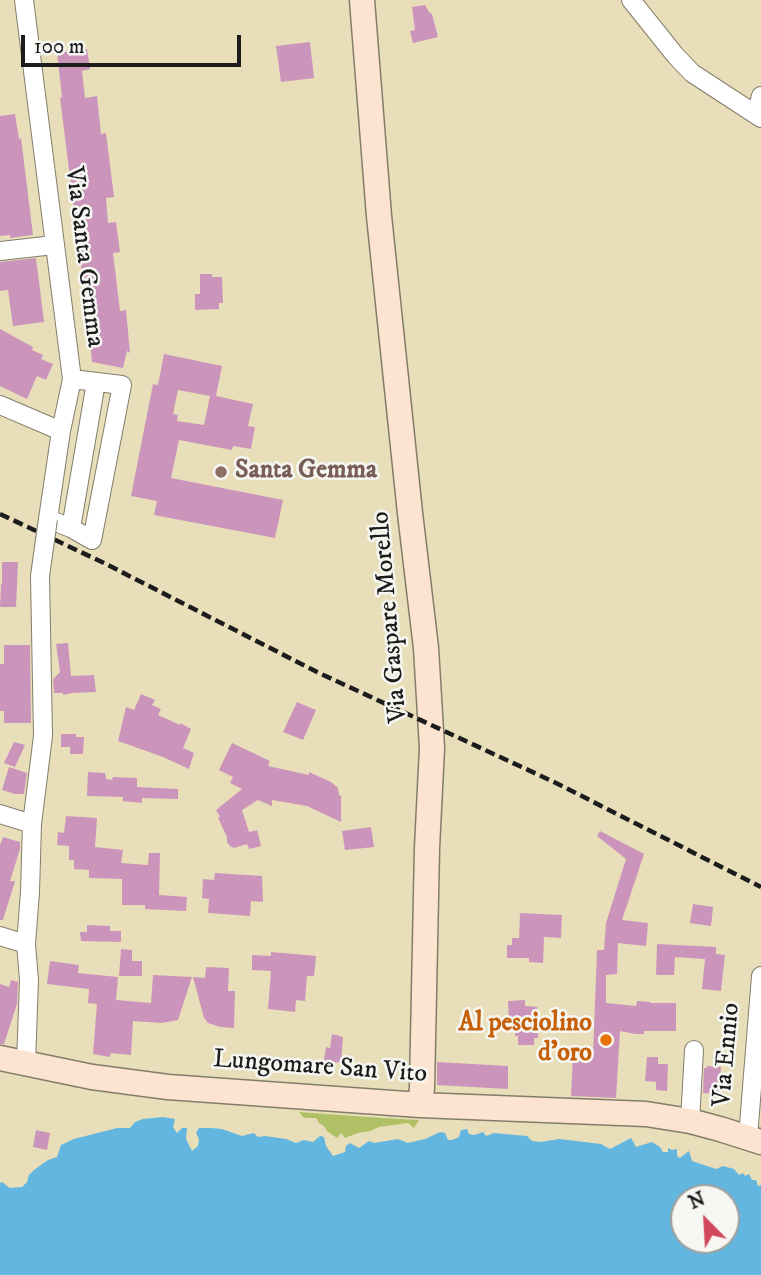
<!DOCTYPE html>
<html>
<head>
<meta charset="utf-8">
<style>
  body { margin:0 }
  #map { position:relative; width:761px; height:1275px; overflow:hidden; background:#e8deb9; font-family:"IM FELL DW Pica",serif }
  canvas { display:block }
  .north { position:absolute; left:670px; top:1184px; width:70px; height:70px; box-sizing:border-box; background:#f6f6f2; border:2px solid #9f9f9c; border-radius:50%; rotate:336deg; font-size:19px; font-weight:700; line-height:28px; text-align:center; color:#1c1c1c }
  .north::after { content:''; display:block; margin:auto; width:24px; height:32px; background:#d1495b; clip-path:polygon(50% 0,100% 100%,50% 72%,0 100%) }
  .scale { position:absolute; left:21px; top:35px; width:220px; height:32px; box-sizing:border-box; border:4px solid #1c1c1c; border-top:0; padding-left:9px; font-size:21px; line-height:24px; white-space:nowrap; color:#1c1c1c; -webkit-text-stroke:5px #f6f6f2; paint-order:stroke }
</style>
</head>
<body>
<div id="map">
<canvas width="761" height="1275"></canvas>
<div class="north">N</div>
<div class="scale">100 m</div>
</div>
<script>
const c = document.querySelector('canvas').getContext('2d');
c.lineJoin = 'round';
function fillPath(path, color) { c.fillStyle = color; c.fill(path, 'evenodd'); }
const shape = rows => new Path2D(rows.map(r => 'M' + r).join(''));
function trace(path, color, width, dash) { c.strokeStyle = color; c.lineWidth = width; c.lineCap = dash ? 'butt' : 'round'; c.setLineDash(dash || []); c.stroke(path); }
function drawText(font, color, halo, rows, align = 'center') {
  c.font = font + ' "IM FELL DW Pica",serif'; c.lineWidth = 5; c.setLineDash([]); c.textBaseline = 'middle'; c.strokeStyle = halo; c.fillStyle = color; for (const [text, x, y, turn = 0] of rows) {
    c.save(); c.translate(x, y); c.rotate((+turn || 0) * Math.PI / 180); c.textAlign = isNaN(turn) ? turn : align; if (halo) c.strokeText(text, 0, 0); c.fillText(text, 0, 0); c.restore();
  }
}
fillPath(shape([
  [299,1112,382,1118,419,1120,414,1128,408,1123,379,1127,370,1131,358,1133,345,1138,341,1133,337,1138,327,1131,324,1126,319,1123,316,1118,304,1118]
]), '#afc164');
fillPath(shape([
  [163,1117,175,1119,173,1127,177,1133,182,1128,187,1128,186,1139,192,1151,198,1146,199,1139,196,1133,199,1128,211,1128,222,1129,242,1136,254,1133,258,1137,265,1136,286,1139,296,1143,304,1140,313,1142,320,1136,324,1137,326,1146,333,1156,345,1152,346,1146,350,1143,359,1148,369,1141,374,1143,398,1139,408,1143,425,1139,440,1132,445,1133,448,1140,452,1140,459,1137,461,1130,467,1129,469,1134,474,1135,483,1132,486,1136,494,1133,527,1136,532,1141,540,1142,559,1139,601,1144,610,1149,631,1138,636,1147,652,1142,660,1147,663,1152,668,1152,668,1148,672,1150,677,1149,677,1156,680,1158,689,1151,692,1161,716,1169,723,1166,734,1169,739,1175,743,1173,745,1176,749,1174,752,1180,756,1180,758,1186,761,1185,761,1275,0,1275,0,1183,2,1182,10,1188,22,1187,27,1182,29,1175,34,1170,48,1160,57,1157,61,1145,74,1139,117,1128,130,1128,135,1122,143,1119],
  [684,1198,726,1198,726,1240,684,1240]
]), '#63b6df');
fillPath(shape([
  [425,5,429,12,432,14,438,37,413,43,410,31,415,30,412,7],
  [310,42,314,78,281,82,276,46],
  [87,49,90,69,82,71,85,98,97,96,101,134,106,133,114,197,106,198,108,223,116,222,120,252,113,253,120,311,126,310,130,353,127,351,123,368,92,362,89,331,94,331,88,296,85,297,60,98,62,97,57,53],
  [15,114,19,139,21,138,33,235,10,238,10,235,0,236,0,116],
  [36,258,44,322,13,326,8,290,0,291,0,262],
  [200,274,212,274,212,277,222,277,223,303,219,303,219,309,195,310,195,294,200,294],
  [0,329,33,347,32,350,43,355,41,359,53,364,46,380,37,376,27,399,0,386],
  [164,354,222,366,216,396,253,404,248,426,255,427,251,449,233,446,232,450,179,440,171,478,283,500,275,538,154,515,157,501,131,496,153,384,158,385],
  [178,390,210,396,204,425,177,421,178,415,173,414],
  [2,562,18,562,16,607,0,607,1,584,2,584],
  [68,643,71,676,94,675,96,692,72,693,63,695,63,693,54,693,53,679,60,672,56,644],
  [4,645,30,645,31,723,4,723,4,711,0,711,0,664,4,664],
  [141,694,155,700,152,705,161,709,158,715,180,725,180,723,191,729,183,748,194,753,189,769,163,757,118,741,126,707,134,710],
  [297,702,316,710,303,740,283,732],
  [61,734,76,734,76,737,84,737,83,754,70,754,70,747,61,747],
  [14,742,25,745,15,767,4,763],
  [232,743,270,761,268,766,309,775,309,772,331,782,338,788,339,795,341,796,341,822,307,806,272,800,272,806,258,800,242,810,249,832,257,830,261,846,249,849,247,844,234,848,230,846,227,842,227,837,218,818,220,817,216,810,242,789,230,783,233,777,219,770],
  [9,767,27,773,24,794,15,794,2,790],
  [88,772,105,773,106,779,112,780,113,777,137,778,137,787,178,789,178,799,142,798,142,803,123,801,123,797,87,796],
  [66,816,97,818,95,847,123,850,121,863,148,865,149,853,160,853,159,895,187,897,186,911,145,909,145,905,122,905,122,879,89,878,89,870,74,869,74,860,69,860,69,846,57,845,58,832,64,833],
  [371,827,374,847,345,850,342,831],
  [600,831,644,854,622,920,648,923,646,946,618,943,617,974,606,975,606,1003,636,1006,637,1001,651,1002,650,1003,676,1003,676,1031,644,1031,644,1034,635,1034,620,1031,616,1098,571,1096,573,1055,593,1056,597,950,604,950,606,923,626,859,597,836],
  [3,837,20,842,20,849,10,881,15,881,3,920,0,920,0,845],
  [215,873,262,876,263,902,251,901,250,916,208,913,209,899,202,898,203,879,214,880],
  [693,904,713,907,711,926,690,923],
  [520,913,562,915,561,938,544,937,543,963,529,962,529,958,507,958,507,945,512,945,512,938,519,938],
  [87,925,110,926,110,931,121,931,121,942,81,941,80,932,87,932],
  [657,944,716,947,716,954,725,955,721,991,702,989,705,959,675,957,674,975,656,975],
  [121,949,132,950,132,961,142,961,142,976,119,976],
  [271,952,316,956,314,976,307,976,305,1001,296,1000,295,1012,268,1009,271,971,252,970,252,955,271,956],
  [50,961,79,965,78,973,118,977,116,1000,151,1003,153,975,192,977,178,1020,162,1023,133,1021,131,1055,111,1053,110,1057,93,1054,97,1004,88,1003,89,989,47,984],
  [206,967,229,968,228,991,235,991,234,1028,220,1027,208,1023,204,1018,193,977,205,978],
  [11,980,18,982,17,1004,4,1044,0,1044,0,984,9,987],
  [525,1000,525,1006,537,1007,538,1038,534,1038,534,1045,518,1045,518,1036,515,1036,515,1026,509,1026,508,1001],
  [332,1034,343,1037,341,1063,324,1060,326,1047,330,1048],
  [647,1057,658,1057,658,1064,668,1064,667,1091,656,1090,656,1082,645,1081],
  [437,1062,508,1066,508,1089,437,1085],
  [707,1066,721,1067,719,1094,703,1093,704,1068,707,1068],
  [36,1130,50,1133,47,1150,33,1147]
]), '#cb95bb');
const street = shape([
  [24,0,72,379,61,431,48,519,71,528,92,540,122,385,72,379],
  [631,0,675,55,692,73,761,118],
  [756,115,761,96],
  [0,251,54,245],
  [0,405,61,431],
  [71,528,96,382],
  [0,814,32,824],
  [0,936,26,944],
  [26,1063,29,980,26,944,30,892,32,824,43,736,40,576],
  [690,1121,694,1050],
  [748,1137,761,976]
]);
const secondary = shape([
  [362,0,379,216,410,513,426,648,432,748,427,848,422,1088,420,1105],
  [0,1058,92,1077,168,1087,420,1105,646,1114,690,1121,720,1129,761,1142]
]);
trace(street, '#827d6a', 20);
trace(secondary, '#827d6a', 27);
trace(street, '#fff', 18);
trace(secondary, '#fde4d0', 24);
trace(shape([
  [0,514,104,563,317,672,554,782,761,887]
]), '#1c1c1c', 4.5, [10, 5]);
const streetBridge = shape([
  [40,576,48,519]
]);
trace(streetBridge, '#827d6a', 20, []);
trace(streetBridge, '#fff', 18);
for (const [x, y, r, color] of [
  [221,472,7,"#8d6e63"],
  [606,1040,7,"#e8710a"]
]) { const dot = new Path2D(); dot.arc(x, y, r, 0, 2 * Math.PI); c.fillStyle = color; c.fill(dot); trace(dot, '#f6f6f2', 2.5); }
drawText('26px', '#1c1c1c', '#f6f6f2', [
  ["Via Santa Gemma",83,257,83],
  ["Via Gaspare Morello",391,617,-95],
  ["Via Ennio",728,1055,-85],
  ["Lungomare San Vito",320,1068,4]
]);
drawText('bold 26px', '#785e54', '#f6f6f2', [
  ["Santa Gemma",235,472]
], 'left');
drawText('bold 26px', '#c56008', '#f6f6f2', [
  ["Al pesciolino",592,1025],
  ["d'oro",592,1055]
], 'right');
</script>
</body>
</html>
